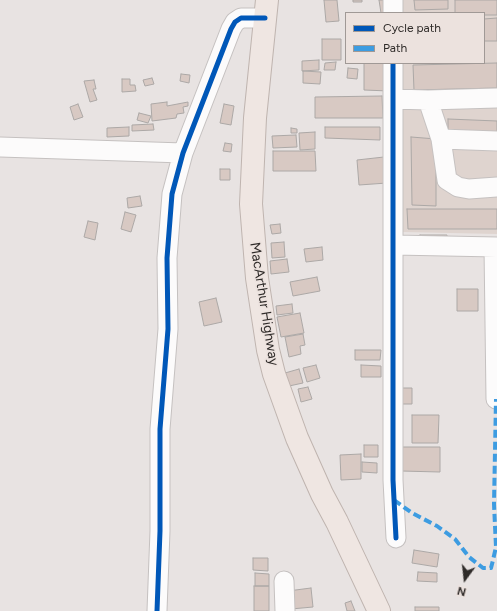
<!DOCTYPE html>
<html>
<head>
<meta charset="utf-8">
<style>
  body { margin:0 }
  #map { position:relative; width:497px; height:611px; overflow:hidden; background:#e8e3e2; font-family:Figtree,sans-serif }
  canvas { display:block }
  .legend { position:absolute; left:345px; top:12px; width:140px; height:52px; box-sizing:border-box; background:#ece2de; border:1px solid #a09996; margin:0; padding:5px 7px; list-style:none; font-size:12px; color:#2f2b29 }
  .legend li { display:flex; align-items:center; gap:8px; height:20px }
  .legend b { width:20px; border:1px solid #a09996 }
  .north { position:absolute; left:445px; top:559px; width:40px; height:40px; -webkit-text-stroke:3px #ece2de; paint-order:stroke; rotate:195deg; font-size:11px; font-weight:700; line-height:16px; text-align:center; color:#2f2b29 }
  .north::after { content:''; display:block; margin:auto; width:14px; height:18px; background:#2f2b29; clip-path:polygon(50% 0,100% 100%,50% 72%,0 100%) }
</style>
</head>
<body>
<div id="map">
<canvas width="497" height="611"></canvas>
<ul class="legend">
<li><b style="height:5px;background:#0057b8"></b>Cycle path</li>
<li><b style="height:5px;background:#3d9ce1"></b>Path</li>
</ul>
<div class="north">N</div>
</div>
<script>
const c = document.querySelector('canvas').getContext('2d');
c.lineJoin = 'round';
function fillPath(path, color) { c.fillStyle = color; c.fill(path, 'evenodd'); }
const shape = rows => new Path2D(rows.map(r => 'M' + r).join(''));
function trace(path, color, width, dash) { c.strokeStyle = color; c.lineWidth = width; c.lineCap = dash ? 'butt' : 'round'; c.setLineDash(dash || []); c.stroke(path); }
function drawText(font, color, halo, rows, align = 'center') {
  c.font = font + ' Figtree,sans-serif'; c.lineWidth = 3; c.setLineDash([]); c.textBaseline = 'middle'; c.strokeStyle = halo; c.fillStyle = color; for (const [text, x, y, turn = 0] of rows) {
    c.save(); c.translate(x, y); c.rotate((+turn || 0) * Math.PI / 180); c.textAlign = isNaN(turn) ? turn : align; if (halo) c.strokeText(text, 0, 0); c.fillText(text, 0, 0); c.restore();
  }
}
fillPath(shape([
  [399,0,497,0,497,234,403,232,400,63,484,63,484,13,399,13]
]), '#dfd4cf');
const building = shape([
  [324,0,337,0,339,21,326,22,324,0],
  [353,0,362,0,362,2,353,2,353,0],
  [379,0,392,0,393,13,381,13,379,0],
  [414,0,448,0,448,9,415,10,414,0],
  [455,0,497,0,497,15,484,15,484,13,455,13,455,0],
  [497,18,497,41,484,41,484,19,497,18],
  [322,39,341,39,341,60,322,60,322,39],
  [319,60,319,70,302,71,302,61,319,60],
  [336,62,335,70,324,70,325,63,336,62],
  [364,63,388,63,389,91,364,90,364,63],
  [497,63,497,88,414,90,413,65,497,63],
  [348,68,358,69,357,79,347,78,348,68],
  [303,71,321,72,320,84,303,83,303,71],
  [181,74,190,75,189,83,180,81,181,74],
  [152,78,154,84,145,86,143,80,152,78],
  [122,79,130,79,130,85,135,85,136,91,122,92,122,79],
  [94,80,96,89,93,89,97,100,90,102,84,81,94,80],
  [382,96,383,118,315,118,315,97,382,96],
  [167,102,167,106,188,102,188,106,183,107,184,113,177,114,176,118,152,121,151,104,167,102],
  [78,104,83,117,74,120,70,107,78,104],
  [224,104,234,106,231,125,220,123,224,104],
  [139,113,151,116,148,123,137,120,139,113],
  [448,119,497,121,497,137,448,136,448,119],
  [153,124,154,130,132,131,132,125,153,124],
  [129,127,129,136,107,137,107,128,129,127],
  [325,127,380,127,380,140,325,138,325,127],
  [291,128,297,129,297,133,291,133,291,128],
  [315,132,315,149,300,150,299,133,315,132],
  [296,135,297,147,273,148,272,136,296,135],
  [411,137,436,139,436,206,412,205,411,137],
  [225,143,232,144,231,152,223,151,225,143],
  [273,151,315,151,316,171,273,171,273,151],
  [384,157,387,183,359,185,357,160,384,157],
  [220,169,230,169,230,180,220,180,220,169],
  [140,196,142,206,128,208,127,198,140,196],
  [407,209,497,209,497,229,408,229,407,209],
  [125,212,136,215,131,232,121,229,125,212],
  [88,221,98,223,95,240,84,237,88,221],
  [280,224,281,233,272,234,270,225,280,224],
  [420,235,447,235,447,242,420,242,420,235],
  [284,242,285,257,272,258,271,243,284,242],
  [322,247,323,260,306,262,304,249,322,247],
  [287,259,289,272,271,274,270,261,287,259],
  [317,277,320,291,293,296,290,282,317,277],
  [457,289,478,289,478,311,457,311,457,289],
  [216,298,222,322,204,326,199,302,216,298],
  [292,304,293,313,277,315,276,306,292,304],
  [300,313,304,333,281,337,277,317,300,313],
  [303,334,305,345,300,346,301,354,289,357,285,337,303,334],
  [355,350,381,350,380,360,355,360,355,350],
  [316,365,320,378,307,382,303,368,316,365],
  [361,365,381,366,381,377,361,377,361,365],
  [299,369,303,383,289,386,285,373,299,369],
  [308,387,312,399,301,402,298,389,308,387],
  [397,388,412,388,412,404,397,404,397,388],
  [412,415,439,415,438,443,412,443,412,415],
  [364,445,378,445,378,457,364,457,364,445],
  [401,447,440,447,440,472,401,471,401,447],
  [361,454,361,479,341,480,340,455,361,454],
  [362,462,377,463,377,473,362,472,362,462],
  [414,550,439,554,437,567,412,563,414,550],
  [253,558,268,558,268,571,253,570,253,558],
  [418,572,437,573,437,582,417,581,418,572],
  [255,573,269,574,269,586,255,586,255,573],
  [254,586,269,586,269,611,254,611,254,586],
  [311,588,313,607,291,609,288,591,311,588],
  [351,601,355,611,347,611,345,603,351,601],
  [415,607,439,607,439,611,415,611,415,607]
]);
fillPath(building, '#d8c9c3');
trace(building, '#aca8a6', 1);
const minor = shape([
  [393,0,393,13],
  [393,63,393,480,396,538],
  [393,99,428,100,497,98],
  [428,100,441,139,447,180,458,187,469,189,497,187],
  [441,139,497,141],
  [0,147,183,153],
  [394,245,497,247],
  [494,247,496,399],
  [284,581,285,611],
  [157,611,160,531,160,429,168,329,167,258,172,194,183,153,231,29,235,22,241,18,265,18]
]);
const highway = shape([
  [267,0,255,118,251,204,257,278,268,350,274,374,297,438,322,494,337,522,379,611]
]);
trace(minor, '#c5c1c0', 21);
trace(highway, '#bfb4af', 24);
trace(minor, '#fcfbfb', 19);
trace(highway, '#efe6e2', 22);
trace(shape([
  [394,500,412,513,437,526,455,539,469,557,483,568,491,568,493,560,496,547,494,504,496,399]
]), '#3d9ce1', 4, [8, 4]);
trace(shape([
  [393,63,393,480,396,538],
  [157,611,160,531,160,429,168,329,167,258,172,194,183,153,231,29,235,22,241,18,265,18]
]), '#0057b8', 5);
drawText('14px', '#2f2b29', '#ece2de', [
  ["MacArthur Highway",264,304,81]
]);
</script>
</body>
</html>
